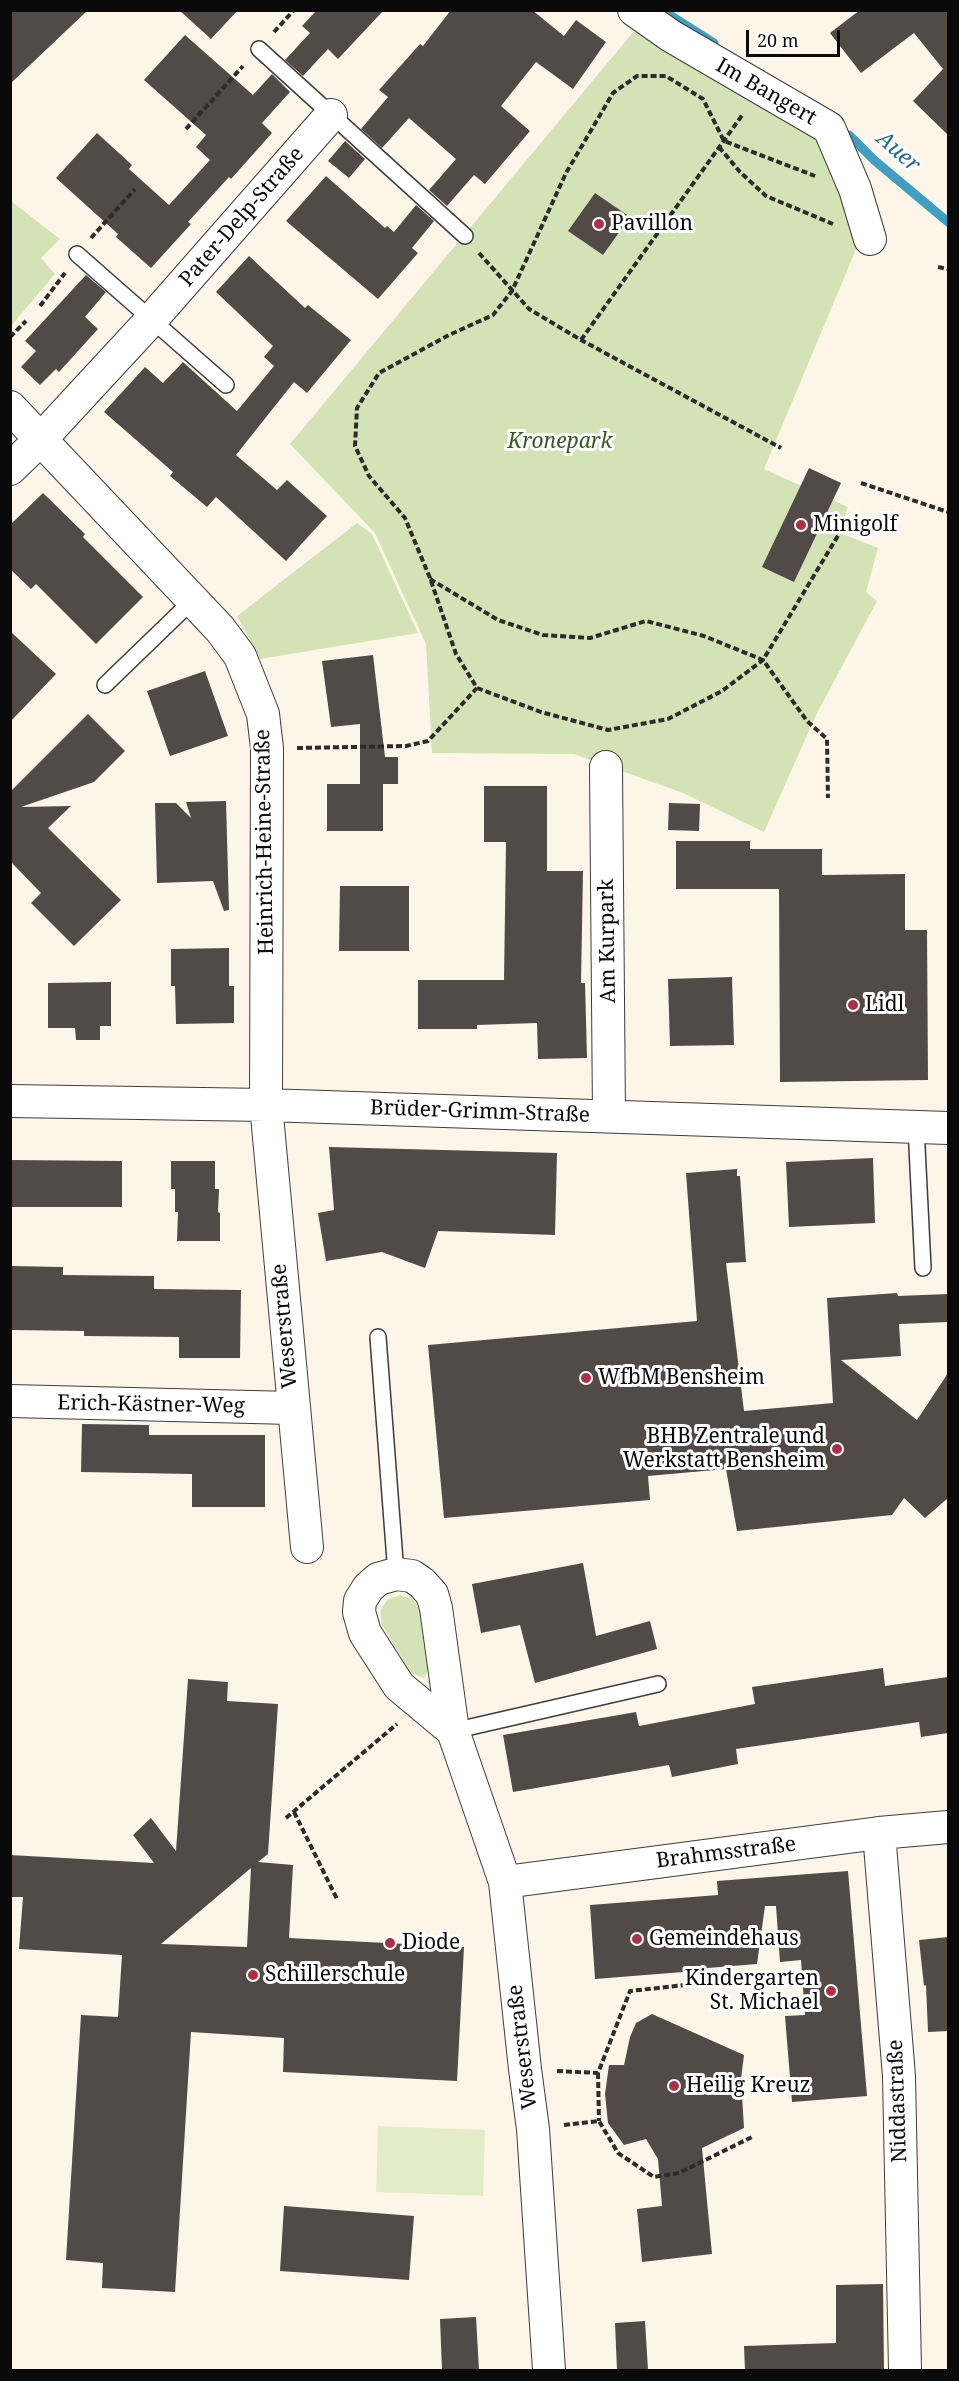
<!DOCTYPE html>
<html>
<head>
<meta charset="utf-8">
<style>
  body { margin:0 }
  #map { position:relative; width:959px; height:2381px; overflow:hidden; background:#fdf6e8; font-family:"Noto Serif",serif }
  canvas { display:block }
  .frame { position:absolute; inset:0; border:12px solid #0a0a0a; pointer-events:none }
  .scale { position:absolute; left:746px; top:30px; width:94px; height:27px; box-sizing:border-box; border:3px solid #0a0a0a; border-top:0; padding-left:8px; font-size:18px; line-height:21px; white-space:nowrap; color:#0a0a0a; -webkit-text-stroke:4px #fff; paint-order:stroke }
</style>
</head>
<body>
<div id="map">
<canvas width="959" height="2381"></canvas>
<div class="frame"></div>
<div class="scale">20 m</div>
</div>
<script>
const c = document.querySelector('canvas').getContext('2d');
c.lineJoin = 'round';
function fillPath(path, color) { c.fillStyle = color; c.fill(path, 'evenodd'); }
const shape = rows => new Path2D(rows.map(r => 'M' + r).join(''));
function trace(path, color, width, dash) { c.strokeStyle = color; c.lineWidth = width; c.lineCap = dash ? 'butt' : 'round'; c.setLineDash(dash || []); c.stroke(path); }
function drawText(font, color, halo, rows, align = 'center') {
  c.font = font + ' "Noto Serif",serif'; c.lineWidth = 6; c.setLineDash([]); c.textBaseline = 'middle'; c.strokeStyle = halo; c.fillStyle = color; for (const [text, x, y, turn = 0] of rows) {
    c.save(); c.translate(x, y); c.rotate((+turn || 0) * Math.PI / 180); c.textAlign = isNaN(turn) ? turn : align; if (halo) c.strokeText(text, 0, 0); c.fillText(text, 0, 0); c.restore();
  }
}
fillPath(shape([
  [634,31,818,130,857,247,764,469,848,507,838,532,878,548,866,592,877,601,817,713,764,832,683,793,574,754,432,753,426,644,375,533,290,444],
  [11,201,60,239,41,258,55,274,11,326],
  [357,523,372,534,418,633,260,659,237,616],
  [400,1595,413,1599,420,1611,430,1666,424,1678,411,1673,382,1625,380,1611,387,1600]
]), '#d4e3b6');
fillPath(shape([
  [378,2126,485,2130,483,2196,376,2192]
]), '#e4ebc7');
trace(shape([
  [662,10,714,43],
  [849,135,874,160,948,222]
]), '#409ec0', 9);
fillPath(shape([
  [10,10,88,10,10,84],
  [179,10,238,10,211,39],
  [317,10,384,10,338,59,328,49,303,76,285,60,310,33,302,26],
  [451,10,532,10,564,36,576,20,606,42,573,89,536,62,501,106,530,131,485,184,474,175,447,206,429,190,456,159,409,118,382,148,361,129,388,97,379,90,420,44,423,46],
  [860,10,948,10,948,135,913,101,943,69,914,33,861,73,830,33],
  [185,35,253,95,272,74,290,92,262,123,272,133,231,179,229,177,188,222,191,224,151,268,116,237,118,234,56,178,97,133,132,165,129,169,169,205,210,160,196,147,206,135,144,80],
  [345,141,365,159,349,178,328,161],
  [326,176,385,228,387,226,394,232,416,205,434,221,412,248,418,253,378,299,286,221],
  [595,193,630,217,603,255,568,231],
  [249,256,305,308,308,305,351,340,307,393,294,382,236,455,277,490,287,480,327,516,286,561,216,497,207,507,170,476,173,472,104,412,145,367,163,383,183,362,237,411,274,366,264,357,273,346,216,292],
  [86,275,106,292,85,317,98,329,59,372,56,369,40,385,21,367,36,351,25,341],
  [809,468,841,483,794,582,762,567],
  [43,493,85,534,83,537,143,597,96,644,36,584,31,589,10,569,10,525],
  [10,631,56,674,10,722],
  [373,655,385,757,398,757,398,784,383,784,383,831,327,831,327,784,360,784,360,724,331,727,322,661],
  [205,671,228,736,170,756,147,691],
  [88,714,125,751,94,782,21,807,71,806,48,828,121,900,74,946,31,903,41,893,10,861,10,792],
  [484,786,547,786,547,871,583,871,581,983,585,983,587,1058,538,1059,537,1023,477,1025,477,1029,418,1029,418,980,504,980,506,842,484,842],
  [226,801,229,910,224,911,213,881,157,883,155,803,176,803,191,818,186,802],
  [669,803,700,804,699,831,668,830],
  [676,841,750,841,750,849,822,849,822,875,905,874,905,930,927,930,928,1080,780,1082,779,889,676,889],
  [340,886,409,886,409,951,339,951],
  [229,948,229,986,234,986,234,1023,176,1024,175,986,171,986,171,949],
  [732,977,734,1045,670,1046,668,979],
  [111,982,111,1026,100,1026,100,1040,76,1040,75,1028,48,1028,48,983],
  [329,1147,557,1153,555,1235,438,1231,425,1268,382,1252,326,1261,318,1213,334,1210],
  [873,1158,875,1223,789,1227,786,1162],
  [10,1160,122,1161,122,1207,10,1207],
  [171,1161,215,1161,215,1189,219,1189,218,1212,220,1213,220,1241,177,1241,178,1212,175,1212,175,1189,171,1189],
  [737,1169,737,1176,740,1176,746,1262,726,1263,744,1411,833,1403,827,1298,897,1293,898,1296,948,1294,948,1322,899,1324,901,1356,841,1360,917,1420,948,1373,948,1498,925,1518,904,1498,892,1515,737,1531,726,1469,648,1476,650,1500,444,1518,428,1345,697,1321,686,1173],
  [10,1266,63,1267,63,1275,154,1276,154,1289,241,1290,240,1358,179,1358,179,1337,84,1336,84,1331,10,1330],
  [82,1424,149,1425,149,1435,265,1435,265,1507,192,1507,192,1474,81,1472],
  [583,1563,596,1636,650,1621,657,1649,535,1683,520,1625,481,1633,472,1584],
  [883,1668,885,1686,948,1677,948,1733,921,1737,919,1722,736,1749,738,1764,672,1777,669,1765,513,1792,503,1735,636,1712,639,1726,755,1704,752,1687],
  [188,1679,228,1682,227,1701,278,1704,268,1854,258,1862,293,1865,289,1938,464,1947,457,2081,283,2072,284,2038,191,2032,175,2292,102,2288,103,2263,66,2260,81,2015,118,2017,122,1955,19,1949,23,1897,10,1897,10,1855,154,1863,133,1835,151,1818,176,1851],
  [251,1868,247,1947,161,1944],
  [848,1871,867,2096,792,2102,785,2016,805,2015,801,1960,780,1962,776,1906,765,1906,757,1964,683,1970,683,1972,595,1979,590,1905,718,1895,717,1881],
  [948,1937,948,2031,928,2032,926,1985,924,1986,919,1940],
  [652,2014,744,2055,741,2079,744,2128,702,2148,712,2254,642,2262,637,2209,662,2206,658,2159,646,2139,624,2145,608,2123,605,2094,609,2065,624,2065,630,2037,636,2023],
  [284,2206,414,2216,409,2280,280,2271],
  [883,2284,884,2370,745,2370,744,2346,836,2343,836,2285],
  [476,2317,479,2370,442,2370,440,2319],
  [645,2321,648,2370,617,2370,615,2323]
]), '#514a47');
const lane = shape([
  [259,49,465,236],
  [77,254,226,385],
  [105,685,193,600],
  [916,1127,923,1268],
  [378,1337,396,1574],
  [453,1731,658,1684]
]);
const street = shape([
  [634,10,671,36,829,128,855,189,870,239],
  [10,407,220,629,240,656,263,714,267,748,266,1105,307,1547],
  [10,469,41,439,152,319,331,115],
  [606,767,609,1116],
  [10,1101,266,1105,948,1128],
  [10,1401,292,1408],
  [453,1731,399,1686,365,1633,359,1612,360,1601,368,1588,378,1579,396,1574,412,1576,422,1583,432,1594,436,1608,453,1731,505,1882,525,2069,533,2129,549,2370],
  [879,1833,899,2076,905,2370],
  [505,1882,879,1833,948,1827]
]);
trace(lane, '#3d3d3d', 18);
trace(street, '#3d3d3d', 34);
trace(shape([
  [274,32,294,10],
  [186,129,243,66],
  [719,147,740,172,766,196,833,224],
  [91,238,135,189],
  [479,253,529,309,581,340,781,448],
  [938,267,948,269],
  [40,306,65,273],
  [10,337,26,321],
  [581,340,743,114],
  [861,483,948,512],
  [430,579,498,620,543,635,590,638,646,621,704,636,763,660,807,721,827,739,828,798],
  [477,688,541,712,608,730,668,719,722,691,763,660,839,534],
  [297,748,406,746,428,741,477,688,456,654,430,578,405,518,369,476,355,446,357,408,379,373,449,335,493,315,512,291,566,173,613,93,637,76,666,76,703,99,724,141,815,176],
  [294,1812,337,1899],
  [286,1818,397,1724],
  [557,2071,598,2073,630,1991,703,1983],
  [598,2073,599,2121],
  [564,2125,599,2121,618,2153,654,2177,679,2173,754,2136]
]), '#2c2c2c', 4, [6, 3]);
trace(lane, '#fff', 15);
trace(street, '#fff', 32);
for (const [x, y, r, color] of [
  [599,224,6,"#ac3046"],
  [801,525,6,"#ac3046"],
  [853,1005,6,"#ac3046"],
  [586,1378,6,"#ac3046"],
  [837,1449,6,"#ac3046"],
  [637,1939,6,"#ac3046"],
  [390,1943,6,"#ac3046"],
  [253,1975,6,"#ac3046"],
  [831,1991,6,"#ac3046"],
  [674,2086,6,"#ac3046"]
]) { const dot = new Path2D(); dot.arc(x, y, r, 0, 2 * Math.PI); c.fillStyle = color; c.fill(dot); trace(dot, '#fff', 2); }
drawText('21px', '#0a0a0a', '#fff', [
  ["Im Bangert",766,92,30],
  ["Pater-Delp-Straße",242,217,-49],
  ["Heinrich-Heine-Straße",265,842,-91],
  ["Am Kurpark",608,941,-91],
  ["Brüder-Grimm-Straße",480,1112,2],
  ["Weserstraße",285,1326,-95],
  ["Erich-Kästner-Weg",151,1405,1],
  ["Brahmsstraße",726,1853,-7],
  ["Weserstraße",523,2047,-97],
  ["Niddastraße",898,2101,-92]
]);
drawText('21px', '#0a0a0a', '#fff', [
  ["Pavillon",611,224],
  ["Minigolf",813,525],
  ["Lidl",865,1005],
  ["WfbM Bensheim",598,1378],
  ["BHB Zentrale und",825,1437,"right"],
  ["Werkstatt Bensheim",825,1461,"right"],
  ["Gemeindehaus",649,1939],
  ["Diode",402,1943],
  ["Schillerschule",265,1975],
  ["Kindergarten",819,1979,"right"],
  ["St. Michael",819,2003,"right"],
  ["Heilig Kreuz",686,2086]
], 'left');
drawText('italic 21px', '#355a21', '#fff', [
  ["Kronepark",560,442]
]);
drawText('italic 22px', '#206d8e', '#fff', [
  ["Auer",898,152,41]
]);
</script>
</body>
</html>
